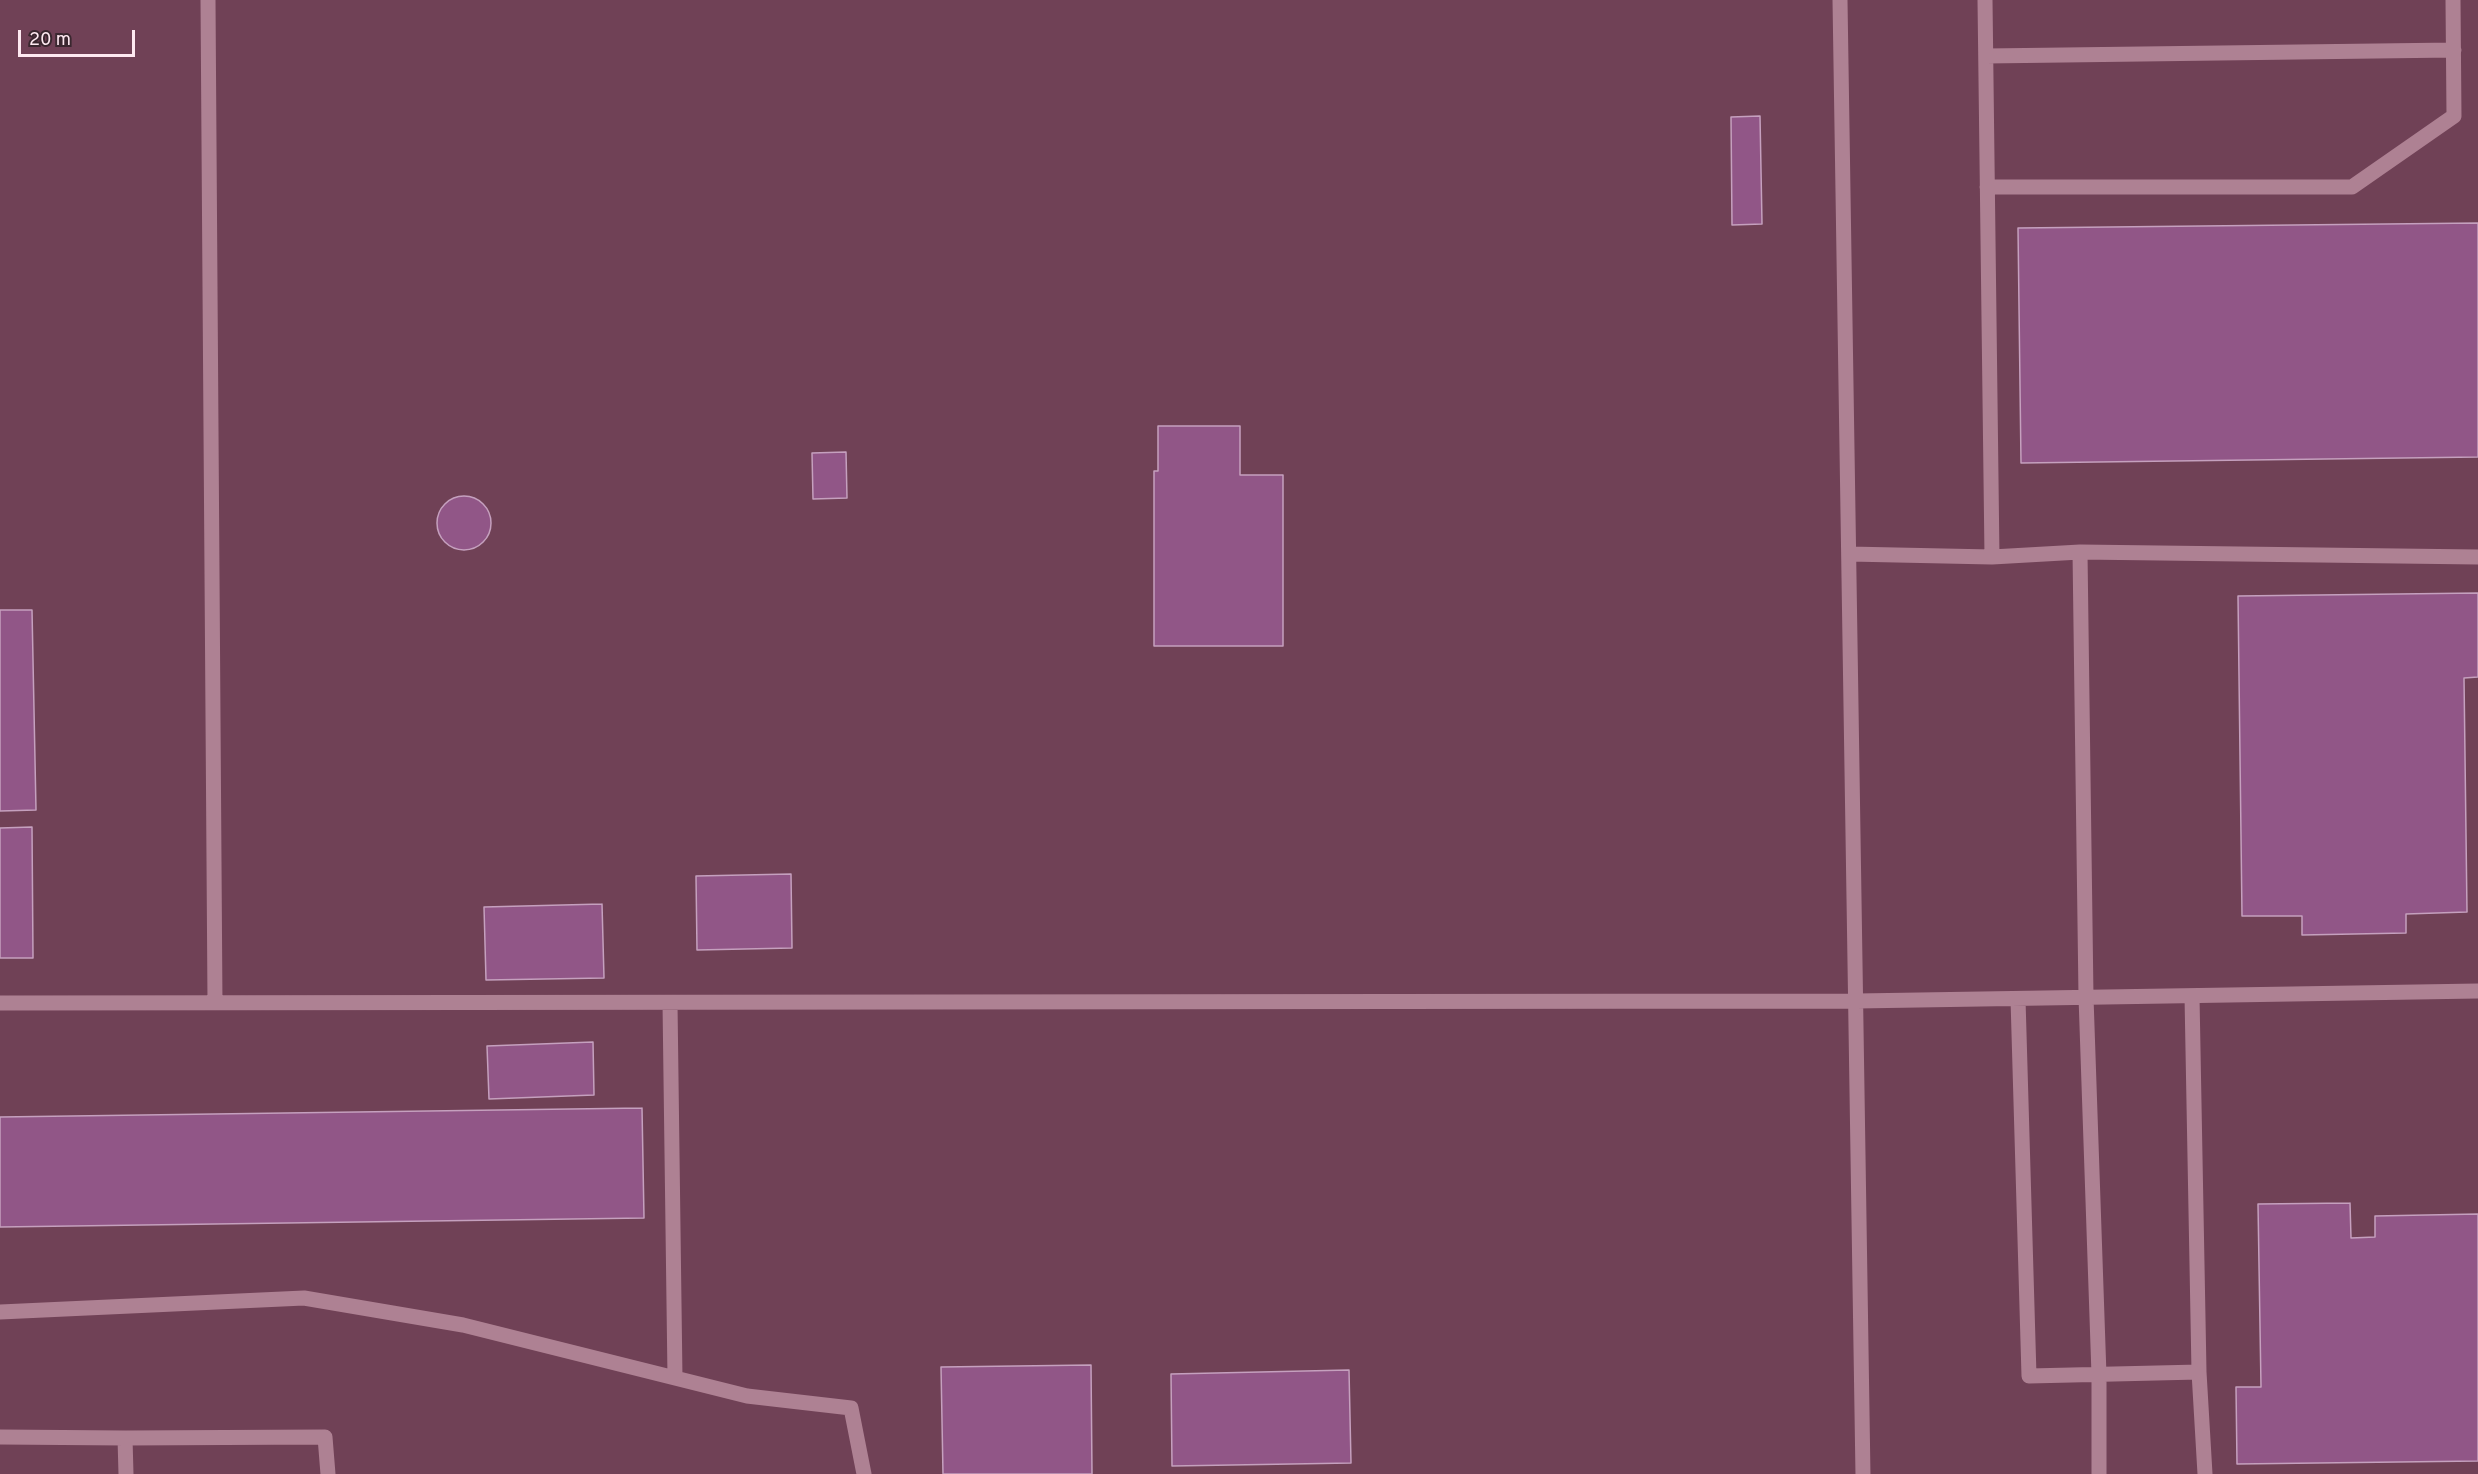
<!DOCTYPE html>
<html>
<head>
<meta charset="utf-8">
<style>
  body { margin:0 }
  #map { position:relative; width:2478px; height:1474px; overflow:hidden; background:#61394a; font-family:Overpass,sans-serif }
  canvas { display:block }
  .scale { position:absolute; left:18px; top:30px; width:117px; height:27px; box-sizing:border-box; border:3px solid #fee9f1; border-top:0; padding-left:8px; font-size:18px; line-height:21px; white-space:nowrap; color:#fee9f1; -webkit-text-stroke:4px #3a272f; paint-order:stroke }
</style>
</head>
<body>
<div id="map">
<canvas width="2478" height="1474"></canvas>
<div class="scale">20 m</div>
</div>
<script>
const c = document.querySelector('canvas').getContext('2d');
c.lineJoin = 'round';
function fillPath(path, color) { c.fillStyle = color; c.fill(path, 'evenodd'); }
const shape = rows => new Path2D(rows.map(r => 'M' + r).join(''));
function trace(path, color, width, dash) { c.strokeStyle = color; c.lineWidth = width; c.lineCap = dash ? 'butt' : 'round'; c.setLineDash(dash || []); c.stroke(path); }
fillPath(shape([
  [0,0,2478,0,2478,1474,0,1474]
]), '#704156');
const building = shape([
  [1760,116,1762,224,1732,225,1731,117,1760,116],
  [2478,223,2478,457,2021,463,2018,228,2478,223],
  [1158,426,1240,426,1240,475,1283,475,1283,646,1154,646,1154,471,1158,471,1158,426],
  [846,452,847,498,813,499,812,453,846,452],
  '437 523a27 27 0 1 1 54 0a27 27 0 1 1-54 0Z',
  [2478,593,2478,677,2464,678,2467,912,2406,914,2406,933,2302,935,2302,916,2242,916,2238,596,2478,593],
  [0,610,32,610,36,810,0,811,0,610],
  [32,827,33,958,0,958,0,828,32,827],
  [791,874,792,948,697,950,696,876,791,874],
  [602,904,604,978,486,980,484,907,602,904],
  [593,1042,594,1095,489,1099,487,1046,593,1042],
  [642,1108,644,1218,0,1227,0,1117,642,1108],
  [2350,1203,2351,1238,2375,1237,2375,1216,2478,1214,2478,1461,2237,1464,2236,1387,2261,1387,2258,1204,2350,1203],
  [1091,1365,1092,1474,943,1474,941,1367,1091,1365],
  [1349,1370,1351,1463,1172,1466,1171,1374,1349,1370]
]);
fillPath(building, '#915687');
trace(building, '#c5a0be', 1.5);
trace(shape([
  [208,0,215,1003],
  [1840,0,1863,1474],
  [1986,56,2454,50],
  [1987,187,2352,187,2454,116,2453,0],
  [2080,552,2086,997,2099,1375,2099,1474],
  [1849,554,1992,557,1985,0],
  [1992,557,2080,552,2478,557],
  [2192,996,2199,1372,2205,1474],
  [2018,999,2029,1376,2199,1372],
  [0,1003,1857,1001,2478,991],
  [670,1003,675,1378],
  [0,1312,304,1298,463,1325,747,1396,851,1408,864,1474],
  [0,1437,125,1438,126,1474],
  [125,1438,325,1437,328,1474]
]), '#ae8193', 15);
</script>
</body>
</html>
